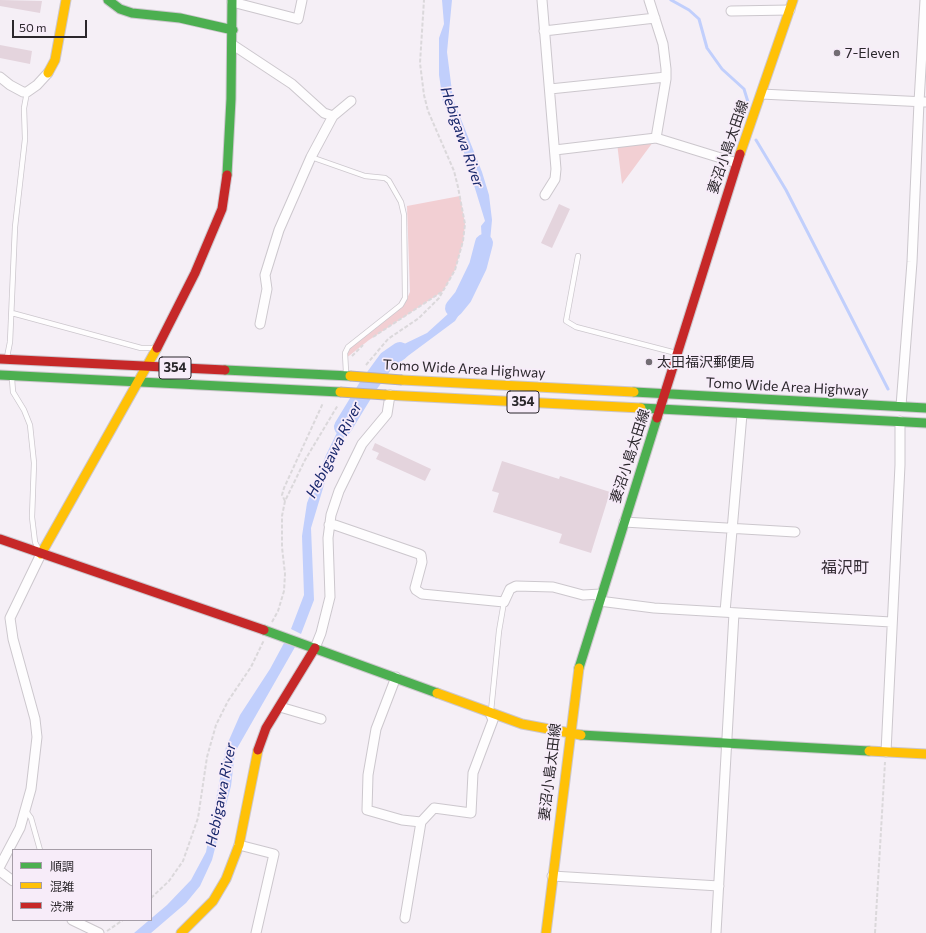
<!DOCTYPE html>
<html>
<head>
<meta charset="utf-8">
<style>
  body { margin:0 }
  #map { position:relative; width:926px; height:933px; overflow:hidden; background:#f5eff6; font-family:Commissioner,"Noto Sans JP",sans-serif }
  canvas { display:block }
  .legend { position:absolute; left:12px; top:849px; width:140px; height:72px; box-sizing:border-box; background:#f7ecf9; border:1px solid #a59da7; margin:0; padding:5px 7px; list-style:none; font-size:12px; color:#2b272c }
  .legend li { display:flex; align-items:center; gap:8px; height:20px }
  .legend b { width:20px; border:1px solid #a59da7 }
  .scale { position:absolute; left:12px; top:20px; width:75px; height:18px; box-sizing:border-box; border:2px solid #2b272c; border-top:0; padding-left:5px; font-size:12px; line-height:14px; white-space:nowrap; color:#2b272c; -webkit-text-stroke:3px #f7ecf9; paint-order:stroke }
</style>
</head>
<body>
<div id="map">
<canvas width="926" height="933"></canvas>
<ul class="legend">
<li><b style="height:5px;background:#4caf50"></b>順調</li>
<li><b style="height:5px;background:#ffc107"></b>混雑</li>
<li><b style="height:5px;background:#c62828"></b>渋滞</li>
</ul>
<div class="scale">50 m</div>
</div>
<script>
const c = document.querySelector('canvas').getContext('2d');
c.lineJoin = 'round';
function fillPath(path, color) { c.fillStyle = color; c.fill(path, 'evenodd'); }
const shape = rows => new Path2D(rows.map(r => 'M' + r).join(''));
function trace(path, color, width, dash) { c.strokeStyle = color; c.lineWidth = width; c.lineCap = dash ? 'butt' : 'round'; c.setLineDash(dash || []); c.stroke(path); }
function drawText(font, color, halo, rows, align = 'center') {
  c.font = font + ' Commissioner,"Noto Sans JP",sans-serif'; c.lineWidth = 3.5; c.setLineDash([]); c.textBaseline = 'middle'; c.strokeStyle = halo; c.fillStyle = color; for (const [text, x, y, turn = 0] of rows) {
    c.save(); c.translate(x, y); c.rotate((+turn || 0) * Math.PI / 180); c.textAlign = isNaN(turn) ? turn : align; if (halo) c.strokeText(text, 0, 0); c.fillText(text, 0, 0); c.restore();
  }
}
fillPath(shape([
  [656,138,622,184,617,143],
  [460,196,465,224,463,242,455,270,443,291,369,340,345,359,348,347,404,305,410,292,407,206]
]), '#f2cfd3');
fillPath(shape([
  [442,0,452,0,447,52,453,99,482,172,489,195,492,220,489,252,480,282,455,321,393,367,374,366,400,346,427,333,449,313,468,287,478,266,482,243,481,226,485,221,462,146,443,102,439,75,439,38,444,24],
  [350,406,359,407,330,465,311,528,314,600,301,634,291,629,304,595,302,536,307,503,326,455],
  [284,643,295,647,235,752,231,786,212,860,200,886,186,903,151,933,134,933,167,905,191,880,206,852,226,747,240,715,270,669]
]), '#c1cffc');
trace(shape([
  [671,0,689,10,699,19,707,48,722,69,744,89,748,102,738,129],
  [756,140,786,190,888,389]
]), '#c1cffc', 3);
trace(shape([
  [454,308,463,297,478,266,484,243],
  [343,427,368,386,387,360,400,351]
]), '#c1cffc', 18);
fillPath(shape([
  [0,0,42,1,40,13,0,6],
  [0,45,32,51,30,64,0,58],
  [559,204,570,209,552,248,541,243],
  [375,443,431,469,425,481,376,459,379,453,372,450],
  [502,461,559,479,560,476,610,492,591,553,559,543,562,534,493,512,499,493,492,491]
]), '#e4d4dd');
const lane = shape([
  [311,157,365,176,385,178,389,181,401,202,404,215,405,298,401,305,348,347,345,353,346,372],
  [578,256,566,321,576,327,676,353],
  [12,313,141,348,155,348],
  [7,357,10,342,15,227,25,139,24,108,27,92],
  [12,379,13,392,24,410,30,425,34,463,32,517,35,542,39,550],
  [491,711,499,631,504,602],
  [26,811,31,818,40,850]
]);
const street = shape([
  [542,0,556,169,555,179,545,195],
  [649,0,663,44,666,69,666,79,656,138],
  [232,2,298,19,302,0],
  [731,11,790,10],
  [544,31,655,18],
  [233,45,292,84,324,113,333,116],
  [0,77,10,85,23,92,27,92,37,85,48,73],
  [550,89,666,77],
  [761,94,926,102],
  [555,150,656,138,737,163],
  [260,324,267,289,265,275,279,230,311,157,333,116,351,101],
  [901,406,912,262,919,102,925,0],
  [624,522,795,532],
  [329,525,335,525,419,554,421,555,422,562,415,588,416,590,422,594,504,602,510,589,516,586,553,587,583,595,601,594],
  [599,601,654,608,891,622],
  [725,612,742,414],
  [315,648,321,633,330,597,328,538,331,515,339,491,362,444,387,414,390,395],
  [396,677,376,729,368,775,367,810,402,820,421,822],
  [280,707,321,719],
  [886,752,900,465,900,421],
  [239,845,274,854,256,933],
  [0,866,20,828,31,789,37,737,35,719,13,639,10,618,41,554],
  [0,871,13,881],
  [552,876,719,886],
  [405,918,421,822,434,808,471,813,473,773,493,720,490,713],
  [72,920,99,933],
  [716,933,734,613]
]);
const fast = shape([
  [108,0,120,9,132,13,180,18,233,30],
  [227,175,231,99,232,0],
  [225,370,350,376],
  [0,375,340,392],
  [634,392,926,408],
  [641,408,926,423],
  [264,630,437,693],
  [579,668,657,418],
  [581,735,869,751]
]);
const slow = shape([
  [48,73,55,60,66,0],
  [740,154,793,0],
  [402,380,634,392],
  [386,395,641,408],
  [41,554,157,348],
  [437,693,522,724,581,735],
  [869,751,926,754],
  [181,933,213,901,226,879,239,845,258,750],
  [546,933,579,668]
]);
const jam = shape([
  [157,348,195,273,222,209,227,175],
  [0,359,225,370],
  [657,418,740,154],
  [0,539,264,630],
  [258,750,266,728,315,648]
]);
trace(lane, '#ccc7cd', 6);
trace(street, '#ccc7cd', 11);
trace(fast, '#ccc7cd', 11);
trace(slow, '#ccc7cd', 11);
trace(jam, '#ccc7cd', 11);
trace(shape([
  [373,337,443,291],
  [352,356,363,345],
  [366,365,388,339,419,318,439,298,455,270,463,241,465,224,458,187,454,171,428,111,424,95,420,63,424,0],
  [285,501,282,495,284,488,323,403],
  [272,622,278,611,284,591,285,574,282,547,282,516,285,501,305,460,338,405],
  [151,898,169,881,183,861,198,818,207,757,216,725,228,701,251,667,264,640],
  [107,931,123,920],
  [875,933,885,762]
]), '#dbd8db', 2, [4, 2]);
trace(lane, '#fefdfe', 4.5);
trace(street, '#fefdfe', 9);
trace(fast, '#4caf50', 9);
trace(slow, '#ffc107', 9);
trace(jam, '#c62828', 9);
const slowBridge = shape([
  [350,376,402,380],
  [340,392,386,395]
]);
trace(slowBridge, '#b3aebb', 11, []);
trace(slowBridge, '#ffc107', 9);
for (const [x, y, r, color] of [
  [837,53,4,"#726d73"],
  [649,362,4,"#726d73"]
]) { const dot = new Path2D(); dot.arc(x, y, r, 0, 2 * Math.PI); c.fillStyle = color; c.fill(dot); trace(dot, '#f7ecf9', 1.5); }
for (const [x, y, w] of [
  [175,368,32],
  [523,402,32]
]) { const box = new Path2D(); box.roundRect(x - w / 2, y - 11, w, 22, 3); c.fillStyle = '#f7ecf9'; c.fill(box); trace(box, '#2b272c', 1); }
drawText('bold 13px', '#2b272c', null, [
  ["354",175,368],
  ["354",523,402]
]);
drawText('14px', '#2b272c', '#f7ecf9', [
  ["7-Eleven",845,53],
  ["太田福沢郵便局",657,362]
], 'left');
drawText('14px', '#2b272c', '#f7ecf9', [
  ["妻沼小島太田線",728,147,-71],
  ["Tomo Wide Area Highway",464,369,3],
  ["Tomo Wide Area Highway",787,387,3],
  ["妻沼小島太田線",630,456,-72],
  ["妻沼小島太田線",550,772,-83]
]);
drawText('italic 15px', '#19286c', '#f7ecf9', [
  ["Hebigawa River",462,137,71],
  ["Hebigawa River",334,450,-63],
  ["Hebigawa River",221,795,-79]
]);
drawText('16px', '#342c35', '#f7ecf9', [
  ["福沢町",845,568]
]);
</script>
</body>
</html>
